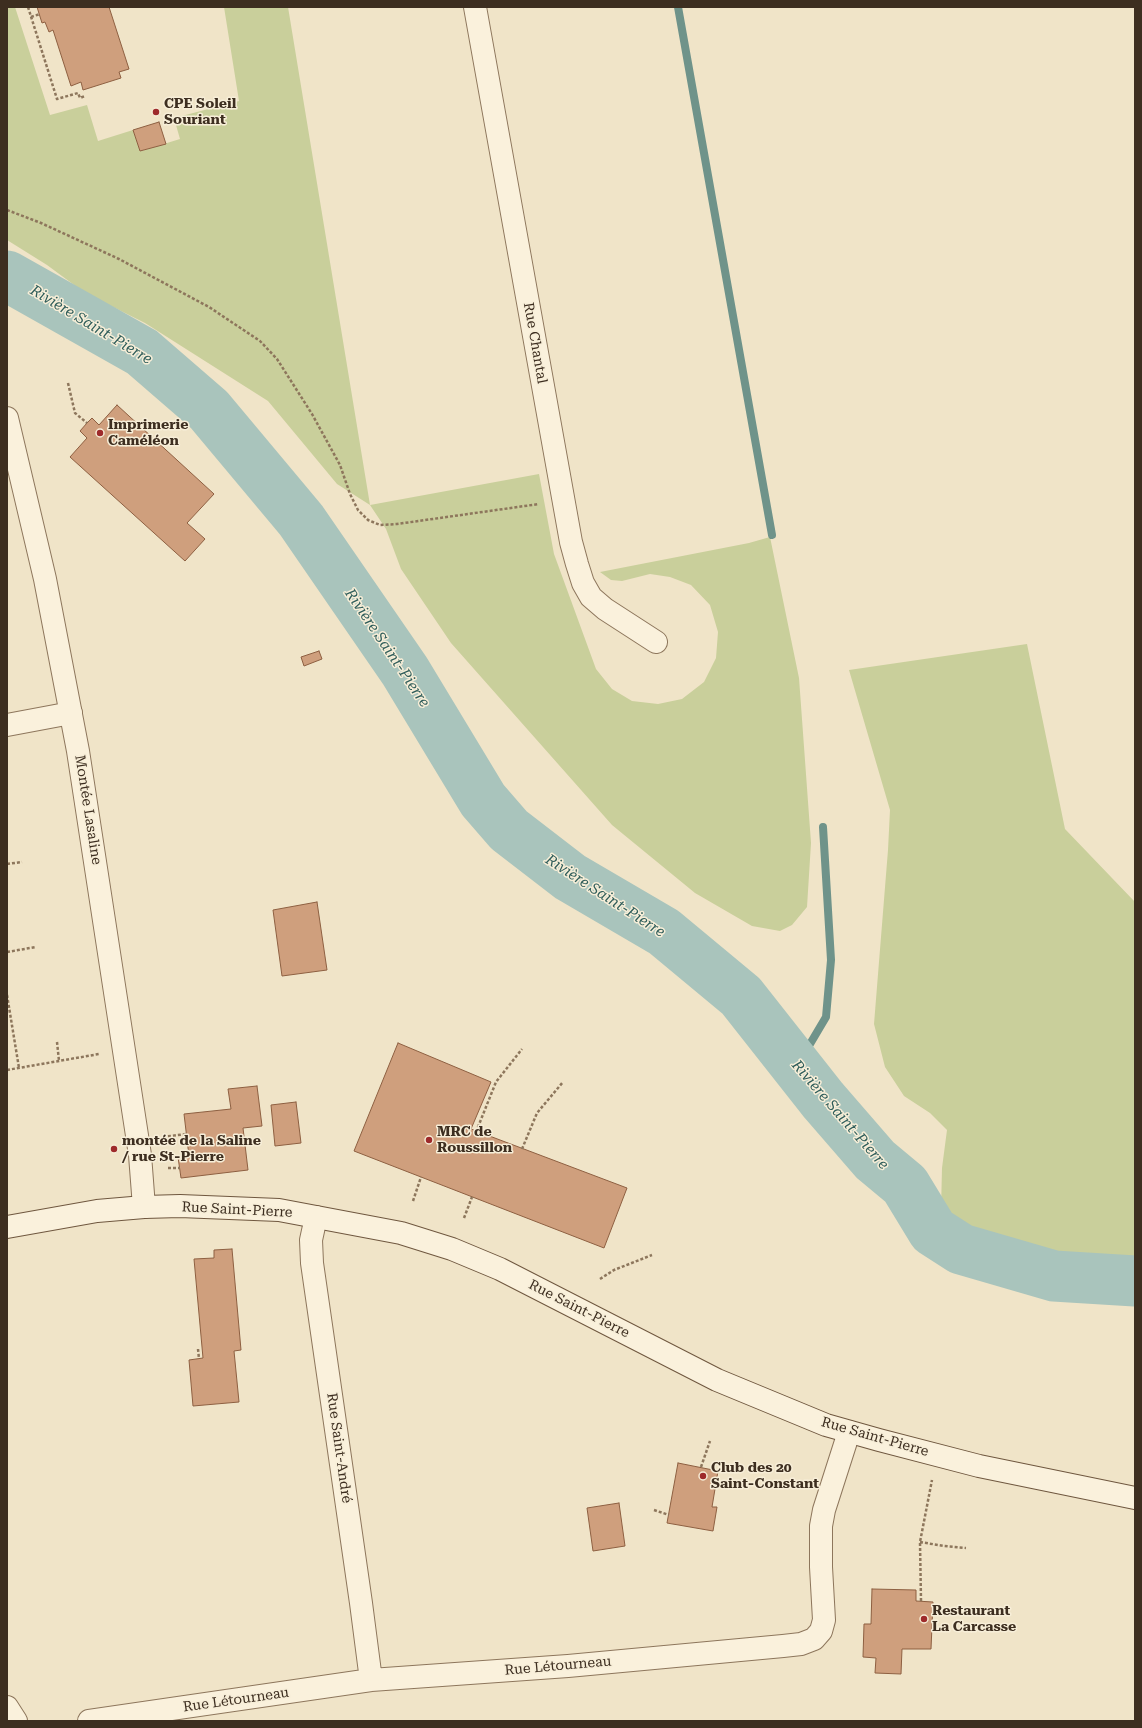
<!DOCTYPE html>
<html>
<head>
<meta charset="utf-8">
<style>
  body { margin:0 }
  #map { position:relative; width:1142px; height:1728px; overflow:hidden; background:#f0e4c8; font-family:"Roboto Serif",serif }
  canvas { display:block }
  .frame { position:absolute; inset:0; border:8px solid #3d2e20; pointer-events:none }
</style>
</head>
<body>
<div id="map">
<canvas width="1142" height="1728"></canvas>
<div class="frame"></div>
</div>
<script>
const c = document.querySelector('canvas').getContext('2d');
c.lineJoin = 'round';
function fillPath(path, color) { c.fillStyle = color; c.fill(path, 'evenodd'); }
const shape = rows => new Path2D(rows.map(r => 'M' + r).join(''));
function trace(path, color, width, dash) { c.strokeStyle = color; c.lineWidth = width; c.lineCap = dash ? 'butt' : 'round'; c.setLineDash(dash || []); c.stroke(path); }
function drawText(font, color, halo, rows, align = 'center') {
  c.font = font + ' "Roboto Serif",serif'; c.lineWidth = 3; c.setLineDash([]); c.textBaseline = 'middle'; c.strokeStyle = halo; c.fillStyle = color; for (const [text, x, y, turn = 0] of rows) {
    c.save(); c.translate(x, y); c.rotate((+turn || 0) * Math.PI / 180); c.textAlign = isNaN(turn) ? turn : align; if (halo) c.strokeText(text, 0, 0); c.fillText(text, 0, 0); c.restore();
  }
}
fillPath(shape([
  [7,7,15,7,50,115,87,105,98,141,133,130,141,151,180,139,174,118,239,101,224,7,288,7,370,505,539,474,554,554,596,669,612,689,632,701,658,704,682,699,704,682,716,658,718,632,710,605,691,585,670,577,650,574,622,581,611,580,600,572,749,543,770,537,799,678,811,843,807,907,792,925,780,931,752,926,695,893,612,825,451,643,401,569,386,529,370,505,337,484,268,401,145,323,85,293,47,265,7,240],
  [1027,644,1065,829,1135,902,1135,1260,1103,1259,1024,1247,976,1233,941,1210,942,1168,947,1130,930,1113,904,1096,885,1067,874,1024,888,850,890,810,849,670]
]), '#c9cf9b');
trace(shape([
  [678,7,772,535],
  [797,1066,826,1017,831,960,823,827]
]), '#6f938a', 8);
trace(shape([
  [7,276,142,352,209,410,301,520,405,671,483,800,509,830,570,877,664,932,741,996,823,1100,875,1160,905,1185,933,1231,961,1249,1054,1276,1135,1281]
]), '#a9c4bc', 51);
const building = shape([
  [37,7,109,7,129,69,119,72,121,78,83,90,81,82,71,86,53,30,49,32,45,22,42,23,37,7],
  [159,122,166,144,140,151,133,130,159,122],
  [117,405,214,494,187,523,205,539,185,561,70,457,87,438,80,431,87,423,92,418,99,425,117,405],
  [319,651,322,659,304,666,301,657,319,651],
  [317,902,327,970,282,976,273,910,317,902],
  [398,1043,491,1082,471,1129,627,1188,604,1248,354,1151,398,1043],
  [257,1086,262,1126,243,1128,248,1170,181,1178,178,1157,189,1156,184,1114,231,1109,228,1089,257,1086],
  [296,1102,301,1143,275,1146,271,1105,296,1102],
  [232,1249,241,1350,234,1351,239,1402,193,1406,189,1360,203,1358,194,1259,214,1258,214,1250,232,1249],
  [678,1463,718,1471,712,1507,717,1507,713,1531,667,1523,678,1463],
  [619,1503,625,1546,593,1551,587,1508,619,1503],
  [872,1589,916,1590,916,1601,933,1602,931,1649,902,1649,901,1674,875,1673,876,1658,863,1657,864,1624,871,1624,872,1589]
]);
fillPath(building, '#cf9f7d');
trace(building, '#8d5f41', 1);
const minor = shape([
  [475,7,571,542,577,564,583,583,591,597,605,609,656,642],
  [7,725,71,713],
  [316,1217,311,1240,312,1263,361,1603,371,1680],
  [7,1707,16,1721],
  [89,1721,371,1680,568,1666,783,1646,801,1644,814,1639,821,1631,824,1620,821,1567,821,1526,824,1510,849,1432]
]);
const tertiary = shape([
  [7,418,45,579,78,751,140,1155,144,1207]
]);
const secondary = shape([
  [7,1227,97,1211,144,1207,180,1206,279,1210,401,1233,452,1249,500,1269,717,1380,826,1425,879,1440,979,1466,1135,1498]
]);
trace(minor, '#8d765c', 24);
trace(tertiary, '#8d765c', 24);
trace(secondary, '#6f573f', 24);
trace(shape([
  [28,7,57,99,78,93,80,98,85,96],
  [31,17,40,14],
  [7,210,41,223,119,259,209,307,260,341,277,359,312,414,340,465,350,494,358,510,368,520,380,525,397,524,539,504],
  [68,383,75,413,87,423],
  [7,864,22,862],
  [7,952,36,947],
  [7,995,19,1068],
  [57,1042,59,1061],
  [7,1070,99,1054],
  [476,1132,496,1082,522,1049],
  [163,1137,186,1134],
  [522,1149,537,1113,563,1082],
  [168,1168,180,1168],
  [413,1201,421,1177],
  [464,1218,472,1197],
  [600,1279,614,1270,652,1255],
  [198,1349,199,1359],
  [701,1467,710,1441],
  [654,1510,669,1515],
  [920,1542,944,1546,966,1548],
  [921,1601,920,1542,932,1480]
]), '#8d765c', 2.5, [3, 2]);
trace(minor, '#faf1dc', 22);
trace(tertiary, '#faf1dc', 22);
trace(secondary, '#faf1dc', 22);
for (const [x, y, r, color] of [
  [156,112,4,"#9e2a2b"],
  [100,433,4,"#9e2a2b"],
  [429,1140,4,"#9e2a2b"],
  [114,1149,4,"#9e2a2b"],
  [703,1476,4,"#9e2a2b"],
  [924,1619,4,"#9e2a2b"]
]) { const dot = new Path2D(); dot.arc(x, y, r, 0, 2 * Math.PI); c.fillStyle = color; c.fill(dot); trace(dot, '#f7eed8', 1.5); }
drawText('bold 14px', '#3d2e20', '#f7eed8', [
  ["CPE Soleil",164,104],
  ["Souriant",164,120],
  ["Imprimerie",108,425],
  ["Caméléon",108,441],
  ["MRC de",437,1132],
  ["Roussillon",437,1148],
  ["montée de la Saline",122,1141],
  ["/ rue St-Pierre",122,1157],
  ["Club des 20",711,1468],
  ["Saint-Constant",711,1484],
  ["Restaurant",932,1611],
  ["La Carcasse",932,1627]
], 'left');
drawText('14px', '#3d2e20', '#f7eed8', [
  ["Rue Chantal",535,343,80],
  ["Montée Lasaline",88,810,81],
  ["Rue Saint-Pierre",237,1210,3],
  ["Rue Saint-Pierre",579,1309,27],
  ["Rue Saint-Pierre",875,1437,16],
  ["Rue Saint-André",339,1448,82],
  ["Rue Létourneau",558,1666,-5],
  ["Rue Létourneau",236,1700,-8]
]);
drawText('italic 15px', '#2f5d5a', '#f7eed8', [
  ["Rivière Saint-Pierre",91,325,31],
  ["Rivière Saint-Pierre",387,648,56],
  ["Rivière Saint-Pierre",605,896,33],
  ["Rivière Saint-Pierre",840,1115,49]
]);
</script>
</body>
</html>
